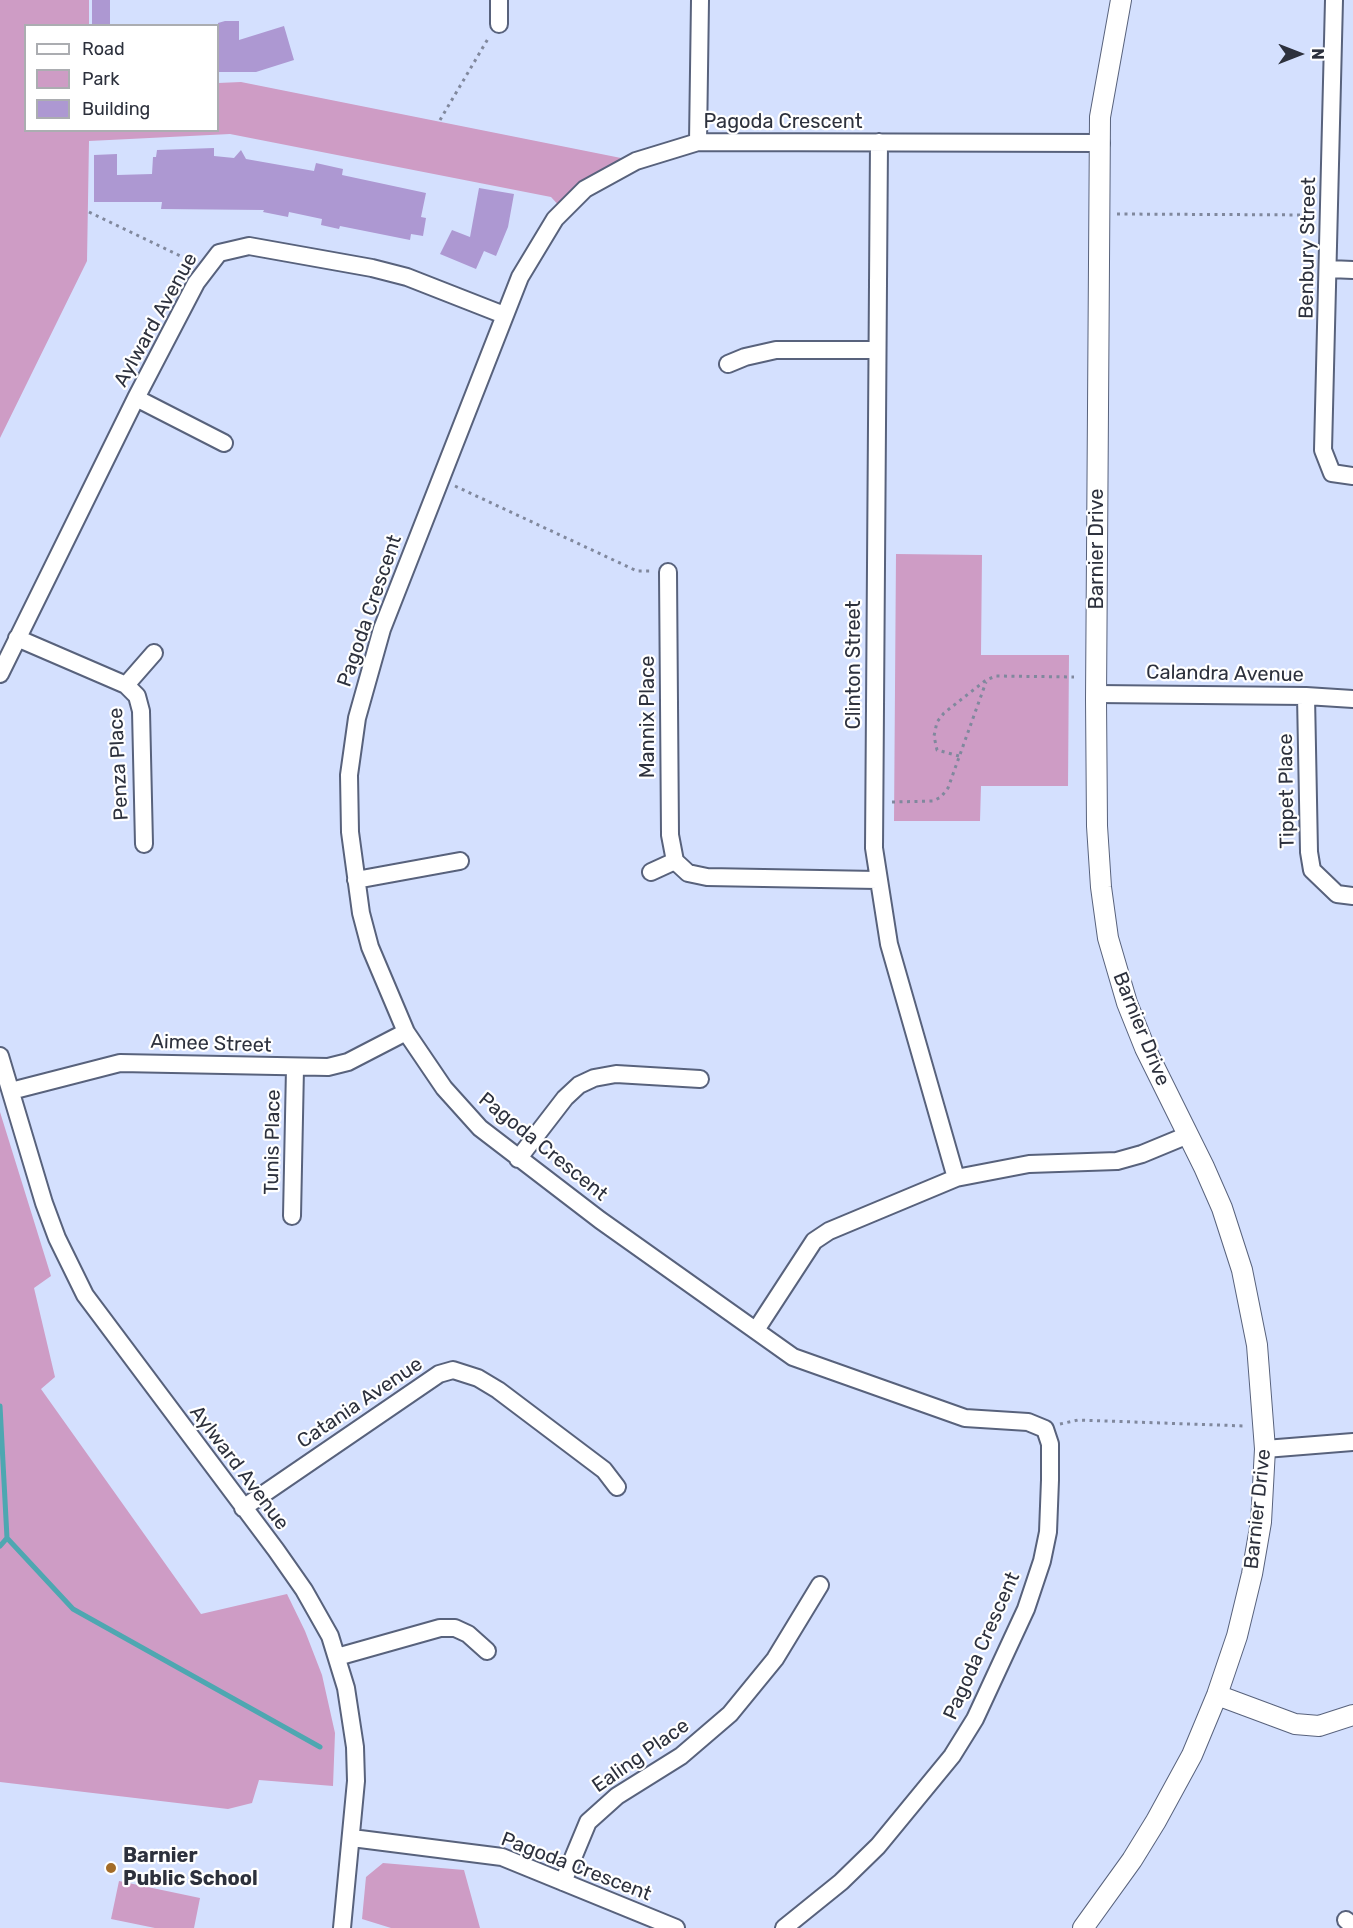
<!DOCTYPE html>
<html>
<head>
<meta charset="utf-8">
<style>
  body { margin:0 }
  #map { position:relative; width:1353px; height:1928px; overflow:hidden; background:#d4e0fe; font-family:Rubik,sans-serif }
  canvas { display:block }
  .legend { position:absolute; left:24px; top:24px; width:195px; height:108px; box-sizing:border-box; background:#fff; border:2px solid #abadb1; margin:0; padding:8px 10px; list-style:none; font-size:18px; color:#2d313d }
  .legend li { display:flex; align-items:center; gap:12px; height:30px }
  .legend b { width:30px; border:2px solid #abadb1 }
  .north { position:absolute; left:1269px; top:24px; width:60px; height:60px; -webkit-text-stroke:4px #fff; paint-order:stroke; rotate:90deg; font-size:16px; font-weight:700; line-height:24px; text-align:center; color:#2d313d }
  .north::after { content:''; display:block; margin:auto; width:21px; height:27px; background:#2d313d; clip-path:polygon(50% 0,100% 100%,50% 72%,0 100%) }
</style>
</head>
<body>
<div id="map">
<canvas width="1353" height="1928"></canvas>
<ul class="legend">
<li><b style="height:8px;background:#fff"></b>Road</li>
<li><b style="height:16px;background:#ce9cc5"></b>Park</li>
<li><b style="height:16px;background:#ad98d2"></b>Building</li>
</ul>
<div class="north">N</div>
</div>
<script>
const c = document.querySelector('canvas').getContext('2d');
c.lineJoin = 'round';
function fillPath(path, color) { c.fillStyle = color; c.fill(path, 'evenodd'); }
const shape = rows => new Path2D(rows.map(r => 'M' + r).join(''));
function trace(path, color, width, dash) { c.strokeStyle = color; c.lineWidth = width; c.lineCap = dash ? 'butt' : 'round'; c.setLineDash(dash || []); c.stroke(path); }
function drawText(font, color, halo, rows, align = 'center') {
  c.font = font + ' Rubik,sans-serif'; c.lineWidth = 4.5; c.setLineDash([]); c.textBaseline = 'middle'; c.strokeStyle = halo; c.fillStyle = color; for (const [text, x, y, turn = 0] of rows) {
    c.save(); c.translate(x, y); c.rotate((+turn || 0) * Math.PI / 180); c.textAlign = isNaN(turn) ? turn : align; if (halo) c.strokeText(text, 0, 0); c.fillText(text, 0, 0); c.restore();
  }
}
fillPath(shape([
  [0,0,89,0,89,25,26,26,26,130,218,130,218,83,241,82,636,161,563,210,551,197,230,134,89,141,87,261,0,438],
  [896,554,982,555,981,655,1069,655,1068,786,981,786,980,821,894,821],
  [0,1112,51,1276,34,1288,55,1377,41,1389,201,1614,287,1594,305,1631,322,1675,335,1733,333,1786,259,1780,252,1803,228,1809,0,1782],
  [383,1863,464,1870,480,1928,391,1928,362,1919,366,1877],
  [119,1881,200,1898,194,1928,155,1928,111,1919]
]), '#ce9cc5');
trace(shape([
  [0,1406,7,1538,73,1609,320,1747],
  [0,1546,7,1538]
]), '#4ea7b1', 5);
fillPath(shape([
  [92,0,110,0,110,26,92,26],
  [225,21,239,21,239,40,284,26,294,60,256,72,218,72,218,23],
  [214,148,214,156,234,158,241,150,246,159,314,171,316,163,343,169,342,175,426,193,421,217,426,218,423,236,411,234,410,240,340,226,339,229,321,225,322,219,289,212,288,217,263,212,264,210,161,209,162,202,94,202,94,155,117,154,117,175,152,174,153,157,156,157,157,150],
  [479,188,514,194,508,227,496,256,484,251,476,269,440,254,452,230,470,237]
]), '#ad98d2');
const minor = shape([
  [1334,0,1323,450,1332,473,1353,476],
  [499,24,499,0],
  [698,142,700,0],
  [879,142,874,848,889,944,956,1178],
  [1329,269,1353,270],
  [728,364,745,357,776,350,877,350],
  [136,398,224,443],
  [668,572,670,835,675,861,688,873,707,877,877,880],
  [17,638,126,685,137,696,141,711,144,844],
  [0,674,136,398,196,283,219,253,249,246,372,268,407,277,504,315],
  [126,685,154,653],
  [1096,694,1306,696,1353,699],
  [1306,696,1309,852,1312,870,1337,894,1353,896],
  [651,872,675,861],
  [356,880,460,861],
  [0,1056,44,1203,57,1238,85,1295,276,1550,304,1590,330,1636,346,1688,355,1747,356,1781,342,1928],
  [11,1091,120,1063,328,1067,348,1062,406,1032],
  [518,1159,565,1098,579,1085,594,1078,616,1074,700,1079],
  [292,1216,295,1068],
  [756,1330,814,1241,829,1231,956,1178,1029,1164,1117,1161,1142,1154,1188,1135],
  [1265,1449,1353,1442],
  [243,1508,439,1374,453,1370,478,1378,498,1390,604,1470,617,1487],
  [337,1657,440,1628,455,1628,468,1634,487,1651],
  [352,1838,502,1857,676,1928],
  [563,1882,588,1822,617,1796,681,1756,730,1714,775,1659,820,1585],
  [1346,1920,1353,1926],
  [784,1928,841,1882,878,1846,952,1756,975,1719,1026,1609,1042,1561,1048,1532,1050,1480,1050,1444,1045,1429,1028,1422,965,1418,793,1357,600,1220,480,1128,444,1088,406,1032,370,947,361,913,350,832,349,775,357,718,382,629,520,277,555,219,585,189,636,161,698,142,1101,143]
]);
const tertiary = shape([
  [1217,1695,1295,1724,1319,1726,1353,1715],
  [1083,1928,1132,1860,1156,1821,1192,1755,1217,1695,1237,1636,1252,1574,1261,1522,1265,1449,1257,1345,1242,1270,1222,1208,1204,1167,1145,1048,1127,1003,1108,938,1101,887,1097,826,1096,699,1100,117,1121,0]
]);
trace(minor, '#58627c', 20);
trace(tertiary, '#58627c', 22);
trace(shape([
  [440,120,489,37],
  [89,212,193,262],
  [1117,214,1314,215],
  [455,486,637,571,651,571],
  [959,756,937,750,934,736,937,722,944,713,986,680,996,676,1074,677],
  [892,802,933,801,941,797,948,788,986,682],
  [1060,1424,1078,1420,1245,1426]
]), '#80889d', 3, [3, 4.5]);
trace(minor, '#fff', 16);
trace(tertiary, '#fff', 20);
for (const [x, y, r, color] of [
  [111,1868,6,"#a36c28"]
]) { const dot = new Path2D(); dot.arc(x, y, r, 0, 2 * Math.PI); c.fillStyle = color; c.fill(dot); trace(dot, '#fff', 2); }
drawText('20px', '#2d313d', '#fff', [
  ["Pagoda Crescent",783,122],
  ["Benbury Street",1308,248,-89],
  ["Aylward Avenue",156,320,-61],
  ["Barnier Drive",1097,549,-90],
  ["Pagoda Crescent",370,611,-71],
  ["Clinton Street",854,665,-90],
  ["Calandra Avenue",1225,674,1],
  ["Mannix Place",648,717,-90],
  ["Penza Place",119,764,-93],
  ["Tippet Place",1287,791,-91],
  ["Barnier Drive",1141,1029,68],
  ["Aimee Street",211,1044,2],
  ["Tunis Place",273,1142,-89],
  ["Pagoda Crescent",543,1147,39],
  ["Catania Avenue",360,1403,-34],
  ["Aylward Avenue",239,1468,53],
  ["Barnier Drive",1258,1509,-84],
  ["Pagoda Crescent",982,1646,-66],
  ["Ealing Place",641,1756,-35],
  ["Pagoda Crescent",576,1867,21]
]);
drawText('bold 20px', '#2d313d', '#fff', [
  ["Barnier",123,1856],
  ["Public School",123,1879]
], 'left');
</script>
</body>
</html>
